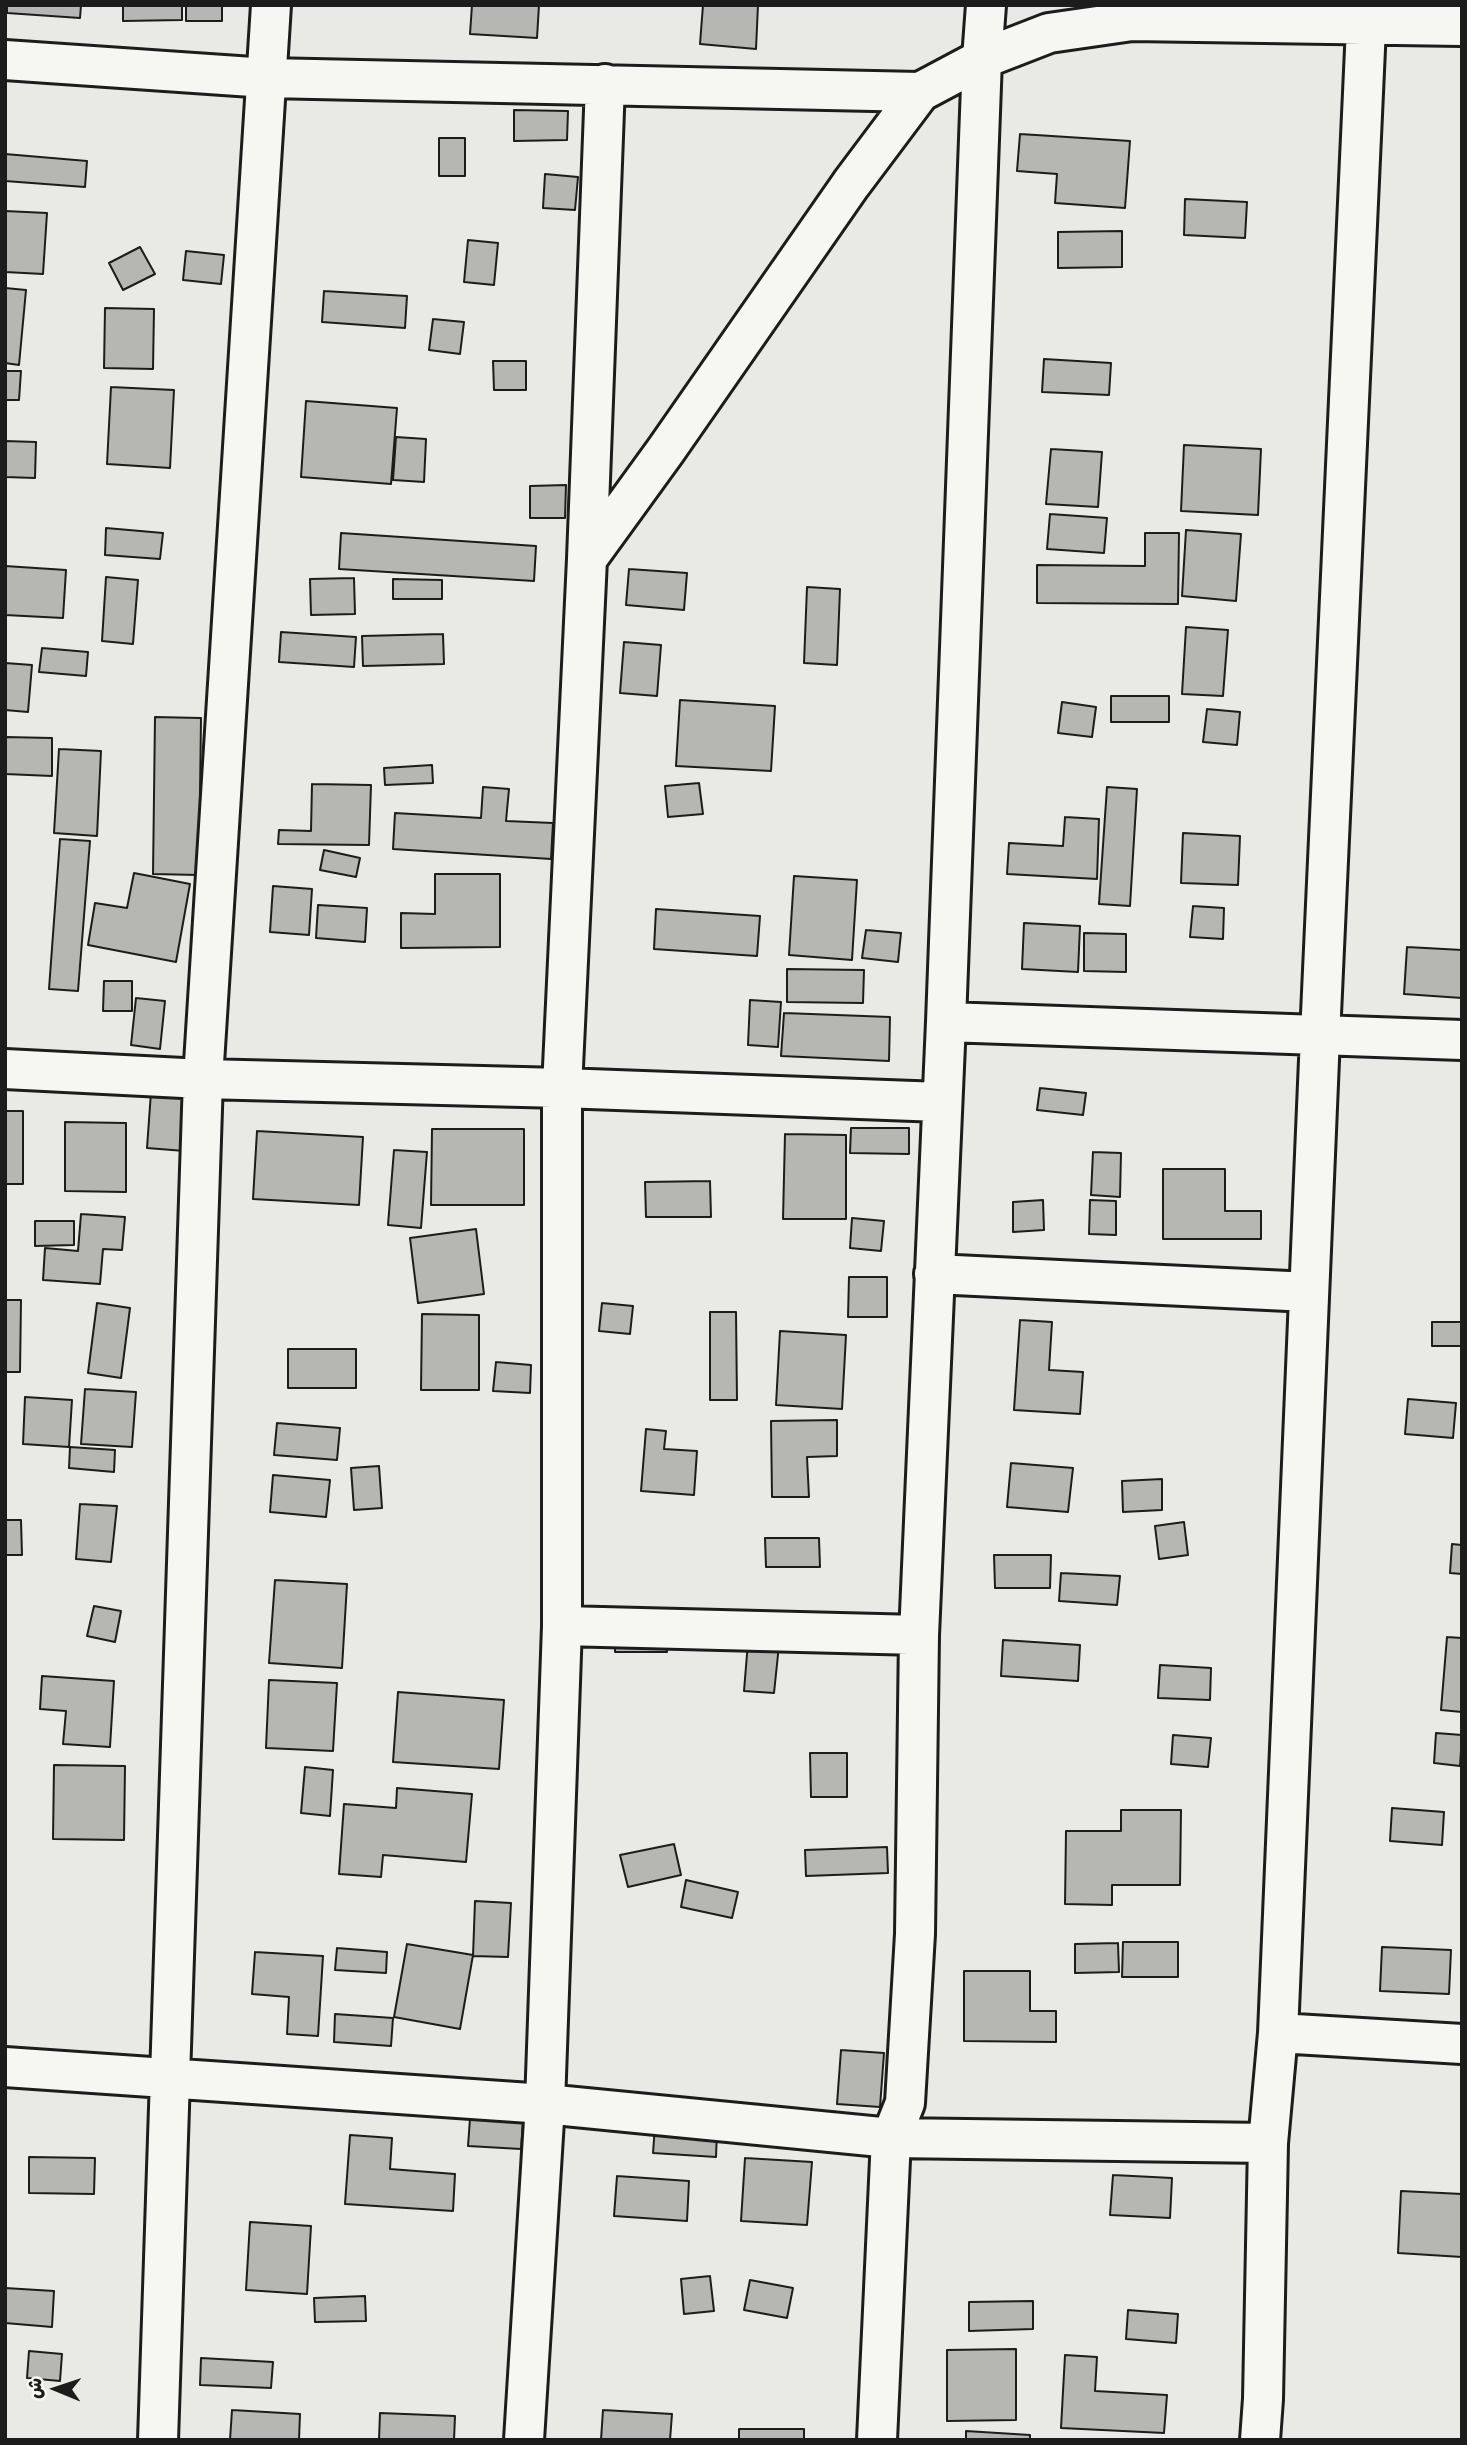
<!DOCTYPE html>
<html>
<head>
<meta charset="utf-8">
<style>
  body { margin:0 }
  #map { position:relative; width:1467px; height:2445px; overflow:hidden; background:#e9e9e5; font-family:Sriracha,"Playpen Sans Arabic",sans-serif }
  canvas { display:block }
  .frame { position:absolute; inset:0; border:7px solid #1c1c1c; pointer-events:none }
  .north { position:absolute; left:21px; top:2354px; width:70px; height:70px; -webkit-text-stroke:5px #f6f6f2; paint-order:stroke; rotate:272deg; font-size:19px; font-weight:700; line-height:28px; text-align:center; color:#1c1c1c }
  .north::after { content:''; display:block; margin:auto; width:24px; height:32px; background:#1c1c1c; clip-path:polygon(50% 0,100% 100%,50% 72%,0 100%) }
</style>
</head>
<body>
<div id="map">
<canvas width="1467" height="2445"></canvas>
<div class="frame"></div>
<div class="north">ش</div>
</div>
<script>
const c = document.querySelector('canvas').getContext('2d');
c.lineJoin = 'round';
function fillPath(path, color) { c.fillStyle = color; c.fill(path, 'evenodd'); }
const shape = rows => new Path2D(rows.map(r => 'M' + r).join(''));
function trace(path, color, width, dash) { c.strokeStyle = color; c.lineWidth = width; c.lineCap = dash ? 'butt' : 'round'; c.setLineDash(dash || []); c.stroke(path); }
const building = shape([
  [7,5,81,5,80,18,7,13,7,5],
  [123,5,182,5,182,20,123,21,123,5],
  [186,5,222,5,222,21,186,21,186,5],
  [472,5,539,5,537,38,470,34,472,5],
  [703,5,758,5,756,49,700,44,703,5],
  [514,110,568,111,567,140,514,141,514,110],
  [1020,134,1130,141,1125,208,1055,203,1057,174,1017,171,1020,134],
  [439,138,465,138,465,176,439,176,439,138],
  [5,154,87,161,85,187,5,181,5,154],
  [545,174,578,177,575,210,543,208,545,174],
  [1185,199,1247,202,1245,238,1184,235,1185,199],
  [5,211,47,213,43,274,5,272,5,211],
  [1122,231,1122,267,1058,268,1058,232,1122,231],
  [468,240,498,243,494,285,464,282,468,240],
  [140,247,155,274,123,290,109,263,140,247],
  [186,251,224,255,221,284,183,280,186,251],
  [5,288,26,290,19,365,5,363,5,288],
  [324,291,407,296,405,328,322,322,324,291],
  [105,308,154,309,153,369,104,368,105,308],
  [433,319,464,322,460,354,429,350,433,319],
  [1044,359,1111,363,1109,395,1042,392,1044,359],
  [493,361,526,361,526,390,494,390,493,361],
  [5,371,21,371,19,400,5,400,5,371],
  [111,387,174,390,170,468,107,464,111,387],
  [306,401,397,408,391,484,301,477,306,401],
  [396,437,426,439,424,482,393,480,396,437],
  [5,441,36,442,35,478,5,477,5,441],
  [1184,445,1261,449,1258,515,1181,511,1184,445],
  [1051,449,1102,452,1098,507,1046,504,1051,449],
  [566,485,565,518,530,518,530,486,566,485],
  [1050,514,1107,518,1104,553,1047,549,1050,514],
  [106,528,163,533,160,559,105,555,106,528],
  [1186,530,1241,534,1236,601,1182,596,1186,530],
  [341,533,536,546,534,581,339,569,341,533],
  [1145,533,1179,533,1178,604,1037,603,1037,565,1145,566,1145,533],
  [5,566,66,570,63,618,5,615,5,566],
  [629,569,687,573,684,610,626,605,629,569],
  [106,577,138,580,133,644,102,641,106,577],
  [354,578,355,614,311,615,310,579,354,578],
  [393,579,442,580,442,599,393,599,393,579],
  [807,587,840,589,837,665,804,663,807,587],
  [1186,627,1228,630,1223,696,1182,694,1186,627],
  [281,632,356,637,354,667,279,662,281,632],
  [443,634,444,664,363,666,362,636,443,634],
  [624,642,661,645,657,696,620,693,624,642],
  [42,648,88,652,86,676,39,672,42,648],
  [5,663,32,665,28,712,5,710,5,663],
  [1111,696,1169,696,1169,722,1111,722,1111,696],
  [680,700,775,706,771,771,676,766,680,700],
  [1062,702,1096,707,1092,737,1058,733,1062,702],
  [1207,709,1240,712,1237,745,1203,742,1207,709],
  [155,717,201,718,199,875,153,874,155,717],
  [5,737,52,738,52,776,5,774,5,737],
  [59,749,101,751,97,836,54,833,59,749],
  [432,765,433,783,385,785,384,768,432,765],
  [699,783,703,814,668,817,665,786,699,783],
  [312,784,371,785,369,845,278,844,279,830,311,831,312,784],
  [483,787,509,789,506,821,553,823,551,859,393,849,395,813,481,818,483,787],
  [1107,787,1137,789,1130,906,1099,904,1107,787],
  [1065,817,1099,819,1097,879,1007,874,1009,843,1063,846,1065,817],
  [1183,833,1240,836,1238,885,1181,883,1183,833],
  [60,839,90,841,78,991,49,989,60,839],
  [324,850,360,858,356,877,320,870,324,850],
  [134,873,190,884,176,962,88,945,95,903,127,908,134,873],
  [435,874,500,874,500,947,401,948,401,913,435,914,435,874],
  [794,876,857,880,852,960,789,955,794,876],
  [273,886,312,889,309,935,270,932,273,886],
  [318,905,367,908,365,942,316,938,318,905],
  [1193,906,1224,908,1223,939,1190,937,1193,906],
  [656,909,760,916,757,956,654,949,656,909],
  [1024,923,1080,926,1078,972,1022,969,1024,923],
  [866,930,901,933,898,962,862,958,866,930],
  [1084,933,1126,934,1126,972,1084,971,1084,933],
  [1407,947,1462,950,1462,998,1404,994,1407,947],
  [787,969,864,970,863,1003,787,1002,787,969],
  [104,981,132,981,132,1011,103,1011,104,981],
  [136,998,165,1001,160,1049,131,1045,136,998],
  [750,1000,781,1002,778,1047,748,1045,750,1000],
  [784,1013,890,1017,889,1061,781,1056,784,1013],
  [1040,1088,1086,1093,1083,1115,1037,1110,1040,1088],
  [151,1092,201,1096,197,1152,147,1148,151,1092],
  [5,1111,23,1111,23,1184,5,1184,5,1111],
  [65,1122,126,1123,126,1192,65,1191,65,1122],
  [851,1128,909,1128,909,1154,850,1153,851,1128],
  [432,1129,524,1129,524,1205,431,1205,432,1129],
  [257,1131,363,1137,359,1205,253,1199,257,1131],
  [785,1134,846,1135,846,1219,783,1219,785,1134],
  [394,1150,427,1152,421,1228,388,1225,394,1150],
  [1093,1152,1121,1153,1120,1197,1091,1195,1093,1152],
  [1163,1169,1225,1169,1225,1211,1261,1211,1261,1239,1163,1239,1163,1169],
  [710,1181,711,1217,646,1217,645,1182,710,1181],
  [1043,1200,1044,1230,1013,1232,1013,1202,1043,1200],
  [1090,1200,1116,1201,1116,1235,1089,1234,1090,1200],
  [81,1214,125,1217,122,1250,103,1249,100,1284,43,1280,45,1248,78,1251,81,1214],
  [852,1218,884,1221,881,1251,850,1248,852,1218],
  [35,1221,74,1221,74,1245,35,1246,35,1221],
  [476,1229,484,1294,418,1303,410,1238,476,1229],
  [849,1277,887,1277,887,1317,848,1317,849,1277],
  [5,1300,21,1300,20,1372,5,1372,5,1300],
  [97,1303,130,1308,121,1378,88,1373,97,1303],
  [602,1303,633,1306,630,1334,599,1331,602,1303],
  [710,1312,736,1312,737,1400,710,1400,710,1312],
  [422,1314,479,1315,479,1390,421,1390,422,1314],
  [1020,1320,1052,1322,1049,1370,1083,1372,1080,1414,1014,1410,1020,1320],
  [1432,1322,1462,1322,1462,1346,1432,1346,1432,1322],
  [780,1331,846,1335,842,1409,776,1405,780,1331],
  [288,1349,356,1349,356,1388,288,1388,288,1349],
  [496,1362,531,1365,530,1393,493,1391,496,1362],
  [85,1389,136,1392,132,1447,81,1444,85,1389],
  [25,1397,72,1400,69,1447,23,1444,25,1397],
  [1408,1399,1456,1403,1453,1438,1405,1434,1408,1399],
  [837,1420,837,1456,807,1457,809,1497,772,1497,771,1421,837,1420],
  [277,1423,340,1428,337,1460,274,1455,277,1423],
  [646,1429,666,1431,664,1449,697,1451,694,1495,641,1491,646,1429],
  [70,1447,115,1450,114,1472,69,1468,70,1447],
  [1011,1463,1073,1468,1068,1512,1007,1507,1011,1463],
  [379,1466,382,1508,354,1510,351,1468,379,1466],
  [273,1475,330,1480,326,1517,270,1512,273,1475],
  [1162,1479,1162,1510,1123,1512,1122,1481,1162,1479],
  [80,1504,117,1506,111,1562,76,1559,80,1504],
  [5,1520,21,1520,22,1555,5,1555,5,1520],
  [1184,1522,1188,1555,1159,1559,1155,1526,1184,1522],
  [765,1538,819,1538,820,1567,766,1567,765,1538],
  [1452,1544,1462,1545,1462,1574,1450,1573,1452,1544],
  [994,1555,1051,1555,1050,1588,995,1588,994,1555],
  [1061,1573,1120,1576,1117,1605,1059,1601,1061,1573],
  [275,1580,347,1584,342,1668,269,1663,275,1580],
  [94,1606,121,1611,115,1642,87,1636,94,1606],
  [615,1623,667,1623,667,1652,615,1652,615,1623],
  [1447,1637,1462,1638,1462,1712,1441,1710,1447,1637],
  [1003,1640,1080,1645,1078,1681,1001,1676,1003,1640],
  [748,1642,779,1645,774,1693,744,1691,748,1642],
  [1160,1665,1211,1668,1210,1700,1158,1698,1160,1665],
  [42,1676,114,1681,110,1747,63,1744,66,1711,40,1709,42,1676],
  [269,1680,337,1683,333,1751,266,1748,269,1680],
  [398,1692,504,1700,499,1769,393,1762,398,1692],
  [1436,1733,1462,1735,1460,1766,1434,1763,1436,1733],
  [1173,1735,1211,1738,1208,1767,1171,1764,1173,1735],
  [810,1753,847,1753,847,1797,811,1797,810,1753],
  [54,1765,125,1766,124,1840,53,1839,54,1765],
  [305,1767,333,1770,330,1816,301,1813,305,1767],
  [397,1788,472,1794,466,1862,383,1855,381,1877,339,1874,344,1804,396,1808,397,1788],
  [1392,1808,1444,1812,1442,1845,1390,1841,1392,1808],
  [1121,1810,1181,1810,1180,1885,1112,1885,1112,1905,1065,1904,1066,1831,1121,1831,1121,1810],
  [674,1844,681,1875,628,1887,620,1855,674,1844],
  [887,1847,888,1873,806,1876,805,1850,887,1847],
  [686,1880,738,1892,732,1918,681,1907,686,1880],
  [475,1901,511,1903,508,1957,473,1956,475,1901],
  [1123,1942,1178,1942,1178,1977,1122,1977,1123,1942],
  [1118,1943,1119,1972,1075,1973,1075,1944,1118,1943],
  [407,1944,473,1955,460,2029,394,2017,407,1944],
  [1382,1947,1451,1950,1449,1994,1380,1991,1382,1947],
  [337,1948,387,1952,386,1973,335,1970,337,1948],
  [255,1952,323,1956,318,2036,287,2034,289,1997,252,1994,255,1952],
  [964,1971,1030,1971,1030,2011,1056,2011,1056,2042,964,2041,964,1971],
  [335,2014,393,2018,391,2046,334,2042,335,2014],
  [841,2050,884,2053,880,2107,837,2104,841,2050],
  [472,2091,525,2094,521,2149,468,2146,472,2091],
  [655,2126,717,2130,716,2157,653,2153,655,2126],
  [350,2135,392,2138,390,2169,455,2174,453,2211,345,2204,350,2135],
  [29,2157,95,2158,94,2194,29,2193,29,2157],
  [745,2158,812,2162,807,2225,741,2221,745,2158],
  [1113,2175,1172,2178,1170,2218,1110,2215,1113,2175],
  [617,2176,689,2181,687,2221,614,2216,617,2176],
  [1401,2191,1462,2194,1462,2257,1398,2253,1401,2191],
  [250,2222,311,2226,307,2294,246,2290,250,2222],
  [710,2276,714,2311,684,2314,681,2279,710,2276],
  [750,2280,793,2288,787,2318,744,2310,750,2280],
  [5,2288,54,2291,52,2327,5,2323,5,2288],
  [365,2296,366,2321,315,2322,314,2298,365,2296],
  [1033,2301,1033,2329,969,2331,969,2302,1033,2301],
  [1128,2310,1178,2314,1176,2343,1126,2339,1128,2310],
  [1016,2349,1016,2420,947,2421,947,2350,1016,2349],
  [29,2351,62,2354,60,2381,27,2378,29,2351],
  [1065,2355,1097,2357,1095,2391,1167,2395,1164,2433,1061,2428,1065,2355],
  [201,2358,273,2362,271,2388,200,2385,201,2358],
  [232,2410,300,2414,299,2440,230,2440,232,2410],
  [603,2410,672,2414,670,2440,601,2440,603,2410],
  [380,2413,455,2416,454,2440,379,2440,380,2413],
  [739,2429,804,2429,804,2440,739,2440,739,2429],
  [966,2431,1030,2435,1030,2440,966,2440,966,2431]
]);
fillPath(building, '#b6b6b3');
trace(building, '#1c1c1c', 2);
const minor = shape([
  [5,60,267,78,920,92,982,59,1049,33,1132,21,1462,26],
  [587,559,666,450,851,184,920,92],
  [946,1022,1462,1040],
  [5,1069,203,1079,562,1088,941,1102],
  [934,1274,1309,1292],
  [562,1626,919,1635],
  [1278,2033,1462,2044],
  [5,2067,545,2104,891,2138,1268,2143],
  [158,2440,203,1079,271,5],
  [524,2440,545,2104,562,1626,562,1088,587,559,605,84],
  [877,2440,891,2138,905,2103,915,1934,919,1635,946,1022,982,59,986,5],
  [1260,2440,1263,2399,1268,2143,1278,2033,1320,1036,1367,5]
]);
trace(minor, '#1c1c1c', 44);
trace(minor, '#f6f6f2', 38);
</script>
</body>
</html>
